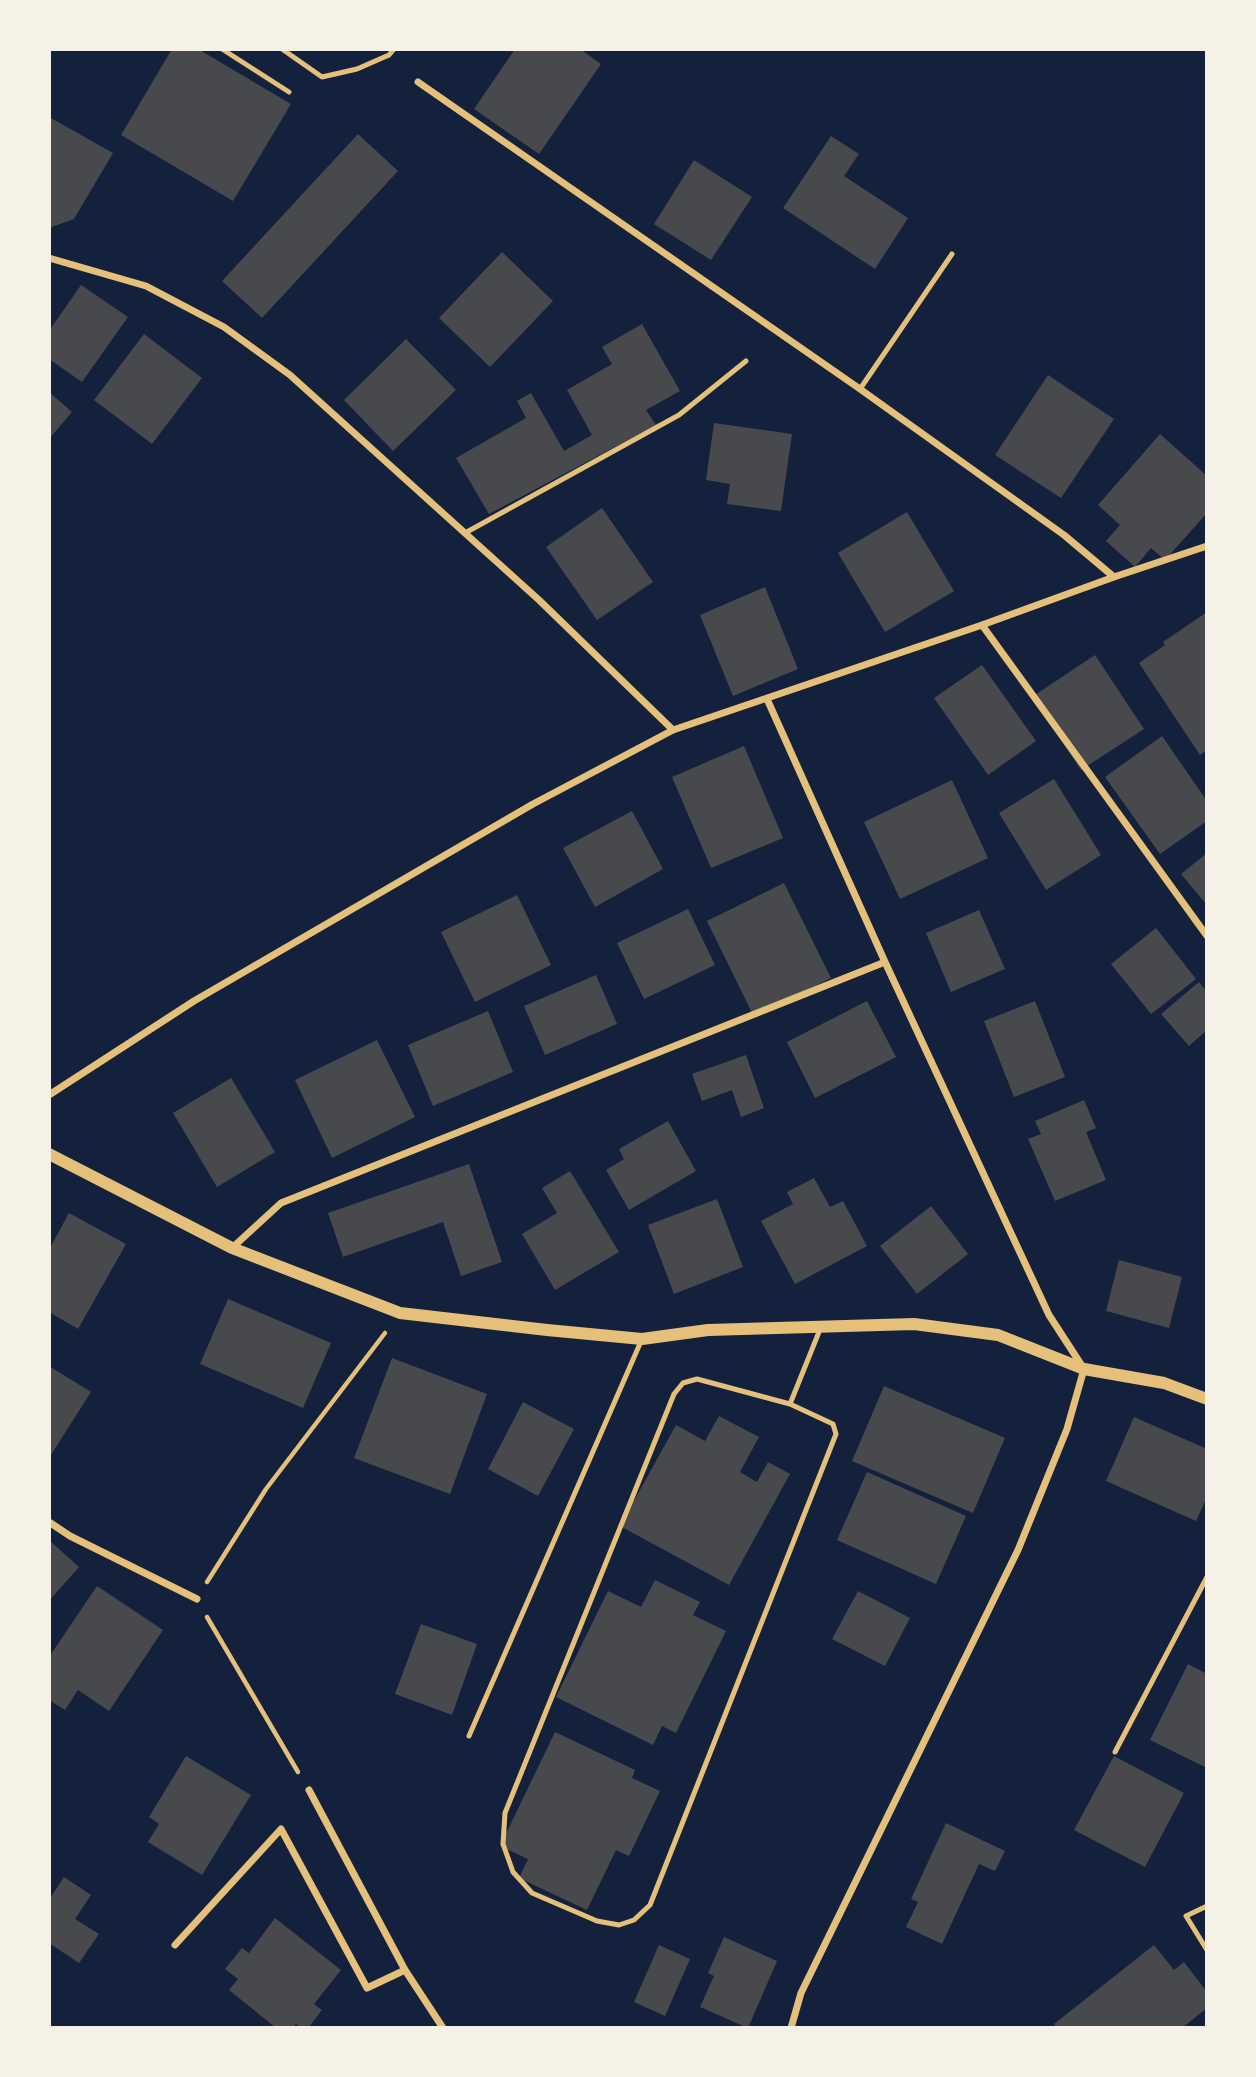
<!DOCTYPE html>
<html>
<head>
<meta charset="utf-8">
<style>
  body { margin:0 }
  #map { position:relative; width:1256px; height:2077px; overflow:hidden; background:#14213d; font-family:"IBM Plex Sans",sans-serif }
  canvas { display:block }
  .frame { position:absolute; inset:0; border:51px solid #f6f1e7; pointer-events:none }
</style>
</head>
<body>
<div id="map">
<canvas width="1256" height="2077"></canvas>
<div class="frame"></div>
</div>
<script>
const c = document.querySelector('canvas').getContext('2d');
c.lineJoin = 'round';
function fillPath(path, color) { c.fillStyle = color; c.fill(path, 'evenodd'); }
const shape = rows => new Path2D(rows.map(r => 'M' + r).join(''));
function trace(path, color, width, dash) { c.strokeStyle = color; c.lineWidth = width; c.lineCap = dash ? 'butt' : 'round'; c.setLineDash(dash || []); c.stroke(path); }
fillPath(shape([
  [172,49,198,49,291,104,233,201,121,135],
  [515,49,580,49,601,64,539,154,474,109],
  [49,117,113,153,74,219,49,228],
  [358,134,398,171,262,318,222,281],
  [831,136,859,154,844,176,908,218,875,269,783,208],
  [694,160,752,197,711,260,654,224],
  [502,252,553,301,490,367,439,318],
  [81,285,128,317,82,382,49,359,49,331],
  [642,324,680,391,646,410,656,425,489,514,456,458,526,418,517,401,531,393,564,451,592,435,567,390,612,364,602,347],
  [144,334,202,378,152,444,94,400],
  [406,339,456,390,393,451,344,400],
  [1048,375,1114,419,1061,498,995,455],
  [49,392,72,412,49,439],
  [714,423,792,434,781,511,727,504,730,484,706,480],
  [1160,434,1207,476,1207,513,1165,560,1151,548,1135,567,1106,541,1120,525,1098,505],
  [602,508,653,582,597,620,546,547],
  [907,512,954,591,885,632,838,553],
  [765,587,798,669,733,696,700,615],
  [1207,612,1207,750,1200,755,1139,663,1165,645,1163,642],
  [1095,655,1144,729,1081,770,1032,697],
  [982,665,1036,741,988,775,934,698],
  [1162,736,1207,801,1207,821,1160,854,1105,777],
  [744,746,783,838,711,868,672,777],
  [1054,779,1101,855,1046,890,999,813],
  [952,780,988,858,900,899,864,822],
  [632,811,663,869,595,907,563,848],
  [1207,853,1207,905,1181,874],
  [784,883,831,978,754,1017,707,921],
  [517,895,551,965,475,1002,441,932],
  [688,909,715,965,644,999,617,943],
  [979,910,1005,969,951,992,926,933],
  [1156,928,1196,979,1151,1014,1111,964],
  [596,975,617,1024,545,1055,524,1006],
  [1199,982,1207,992,1207,1030,1189,1046,1161,1014],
  [867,1001,896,1057,815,1098,787,1042],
  [1035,1001,1065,1077,1014,1097,984,1021],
  [488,1011,513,1072,433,1106,408,1045],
  [377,1040,415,1117,332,1158,295,1080],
  [746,1055,764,1108,741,1117,732,1090,702,1101,692,1074],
  [231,1078,275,1152,217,1187,173,1113],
  [1084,1100,1096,1128,1086,1132,1106,1180,1055,1201,1028,1139,1041,1134,1035,1121],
  [668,1121,696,1171,629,1210,606,1170,624,1159,619,1149],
  [469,1164,502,1262,461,1276,443,1222,343,1257,328,1213],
  [570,1171,619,1252,555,1290,522,1234,557,1213,542,1188],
  [814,1178,830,1207,843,1201,867,1246,795,1284,761,1221,793,1204,787,1192],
  [717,1199,743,1267,674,1294,648,1225],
  [931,1206,968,1254,917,1294,880,1246],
  [69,1213,126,1244,78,1329,49,1312,49,1250],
  [1119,1260,1182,1277,1169,1328,1106,1311],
  [228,1299,331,1343,303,1408,200,1364],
  [392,1358,487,1394,450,1494,354,1458],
  [49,1366,91,1392,49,1458],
  [884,1386,1005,1438,973,1513,852,1461],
  [523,1402,574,1429,538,1496,488,1469],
  [719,1416,759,1437,740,1472,757,1482,768,1462,790,1474,729,1585,620,1526,676,1425,705,1441],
  [1134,1417,1207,1449,1207,1497,1196,1521,1106,1481],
  [867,1472,966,1516,936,1584,837,1540],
  [49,1540,79,1567,49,1601],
  [655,1580,700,1602,693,1615,726,1631,676,1733,662,1726,653,1745,556,1697,608,1591,641,1607],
  [97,1586,163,1630,109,1711,78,1690,65,1710,49,1700,49,1657],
  [858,1591,910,1618,885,1666,832,1639],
  [421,1624,477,1644,452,1715,395,1694],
  [1188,1664,1207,1674,1207,1768,1150,1740],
  [555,1732,635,1770,632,1778,660,1791,629,1856,616,1850,587,1910,519,1878,528,1859,500,1846],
  [186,1756,251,1795,202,1875,148,1842,159,1824,149,1817],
  [1114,1756,1184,1793,1145,1867,1074,1830],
  [946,1823,1005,1851,995,1871,979,1864,942,1944,906,1927,918,1902,911,1899],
  [64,1877,91,1895,75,1919,99,1934,79,1963,49,1943,49,1900],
  [275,1918,341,1970,314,2004,322,2010,308,2028,301,2028,296,2024,293,2028,276,2028,229,1990,238,1979,225,1969,242,1948,249,1953],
  [724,1937,777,1961,748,2028,700,2007,714,1976,708,1973],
  [659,1945,690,1959,665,2016,634,2002],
  [1154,1945,1174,1970,1184,1962,1207,1992,1207,2008,1182,2028,1057,2028,1054,2024]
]), '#48494c');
trace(shape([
  [207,1582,266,1489,385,1333],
  [207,1617,298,1772]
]), '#e5c07b', 4.5);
trace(shape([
  [222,49,289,92],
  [282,49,322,77,357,69,389,55,394,49],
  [860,389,952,254],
  [465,533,679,415,746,361],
  [697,1379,790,1404,833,1424,836,1434,650,1905,634,1920,619,1925,597,1921,532,1893,513,1872,503,1844,505,1813,674,1394,683,1383,697,1379],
  [790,1404,821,1327],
  [469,1736,642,1339],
  [1115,1752,1207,1577],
  [1207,1906,1186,1916,1207,1950]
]), '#e5c07b', 5);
trace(shape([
  [418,82,860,389,1064,535,1114,577],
  [49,258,146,286,224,327,290,375,539,600,673,730],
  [982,625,1207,936],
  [767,699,885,962,1049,1315,1084,1369,1067,1429,1018,1550,801,1993,791,2028],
  [49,1095,194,1001,533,804,673,730,982,625,1114,577,1207,546],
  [232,1248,281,1203,885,962],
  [49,1522,70,1536,197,1599],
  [309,1790,405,1970,443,2028],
  [175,1945,281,1829,367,1988,405,1970]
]), '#e5c07b', 7);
trace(shape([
  [49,1154,232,1248,400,1313,547,1330,642,1339,708,1330,914,1324,998,1335,1084,1369,1164,1383,1207,1399]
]), '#e5c07b', 12);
</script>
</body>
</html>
